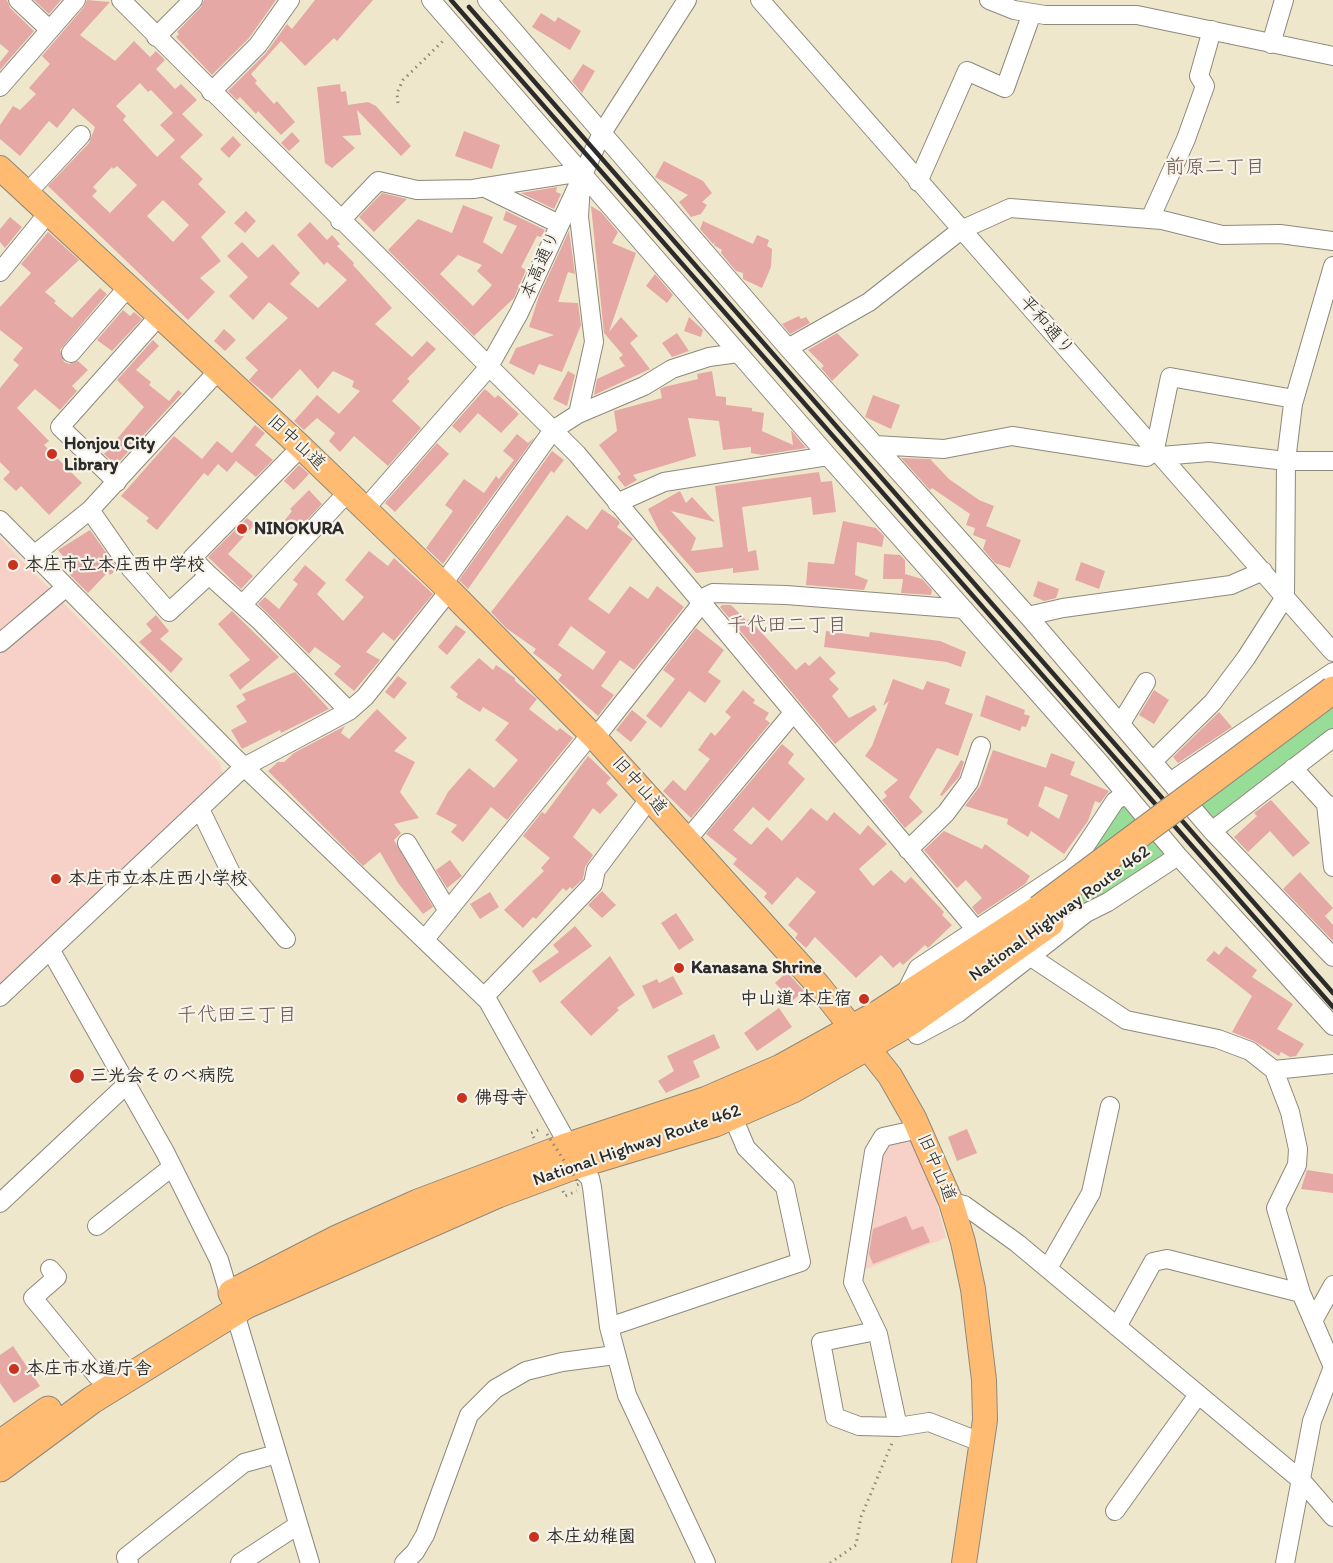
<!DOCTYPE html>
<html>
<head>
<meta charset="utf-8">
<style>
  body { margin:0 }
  canvas { display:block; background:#efe7cc }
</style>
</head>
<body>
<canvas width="1333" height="1563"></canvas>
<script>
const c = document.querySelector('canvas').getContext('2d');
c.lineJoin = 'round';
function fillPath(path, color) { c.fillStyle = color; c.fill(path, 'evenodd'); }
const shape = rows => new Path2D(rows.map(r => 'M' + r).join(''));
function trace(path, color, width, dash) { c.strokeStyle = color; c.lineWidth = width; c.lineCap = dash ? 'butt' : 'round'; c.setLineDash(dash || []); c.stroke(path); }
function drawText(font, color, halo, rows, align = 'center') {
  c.font = font + ' Itim,"Klee One",sans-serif'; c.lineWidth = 4.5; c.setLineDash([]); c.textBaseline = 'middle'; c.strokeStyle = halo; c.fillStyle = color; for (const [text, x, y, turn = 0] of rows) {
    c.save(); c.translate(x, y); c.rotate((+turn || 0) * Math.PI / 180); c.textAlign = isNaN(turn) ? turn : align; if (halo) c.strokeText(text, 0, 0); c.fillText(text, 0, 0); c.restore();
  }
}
fillPath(shape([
  [0,538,219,762,223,774,0,985],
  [908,1135,935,1197,946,1238,858,1272,883,1147]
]), '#f7d1c7');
fillPath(shape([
  [1333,676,1333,731,1213,821,1178,780],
  [1125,805,1169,854,1068,922,1044,892,1115,808]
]), '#98dd97');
fillPath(shape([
  [0,0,7,0,10,8,34,31,0,70,0,62,9,51,0,44],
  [34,0,61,0,49,14],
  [87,0,110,2,80,35,115,61,134,41,150,57,156,51,165,60,156,69,175,89,181,84,197,100,182,114,203,135,180,157,203,179,198,184,226,212,201,237,221,261,200,278,215,292,188,320,48,186,89,143,95,127,73,108,57,128,49,121,20,156,0,139,0,125,13,106,20,110,36,94,29,88,50,64,42,56,84,7],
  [140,83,148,92,151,90,173,113,160,125,175,140,157,157,123,120,126,116,116,106],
  [117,166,137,185,110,213,92,196,97,191,93,187,112,167,113,169],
  [163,200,189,225,173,242,147,216],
  [204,0,276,0,249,38,212,75,176,37,179,34,177,32,201,7],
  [315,0,373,0,337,41,334,38,305,66,281,41,251,74,257,81,255,83,274,104,277,101,295,122,281,135,258,111,256,114,240,97,237,100,228,91,266,53,287,24,292,29],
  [541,13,555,22,558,17,581,31,570,50,532,27],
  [583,64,595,71,582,93,572,81],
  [340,84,341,92,346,91,348,105,368,102,376,106,411,146,401,156,357,110,361,135,342,136,355,148,332,168,325,163,317,87],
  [464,131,500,145,492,169,455,156],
  [292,132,300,141,289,151,281,143],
  [233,136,241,145,229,158,220,149],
  [664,161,703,181,712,193,702,202,707,205,701,214,691,217,679,202,688,195,655,177],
  [557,187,556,192,561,194,554,209,521,193],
  [382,193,407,199,374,232,359,217],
  [463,205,493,217,483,242,502,254,517,226,503,220,506,211,545,230,541,237,537,236,521,267,526,270,514,298,474,336,388,250,418,219,452,233],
  [458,255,482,265,477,271,492,285,473,306,440,274],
  [591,206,601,212,618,232,612,243,636,253,609,332,621,317,638,336,630,343,650,369,594,395,597,379,625,366,619,358,623,355,604,333],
  [246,211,256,221,245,233,234,223],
  [10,217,22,227,5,248,0,242,0,229],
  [703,221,753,244,757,235,769,240,767,246,772,249,771,267,762,288,743,279,743,273,736,271,721,253,722,250,714,245,715,242,713,244,700,229],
  [310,222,327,240,332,235,340,244,337,246,354,263,353,265,392,308,375,324,412,357,427,341,436,349,407,379,410,381,392,401,421,428,388,466,354,436,340,452,329,441,335,433,317,418,304,430,294,421,317,395,339,414,360,391,352,387,354,381,333,371,318,389,300,369,272,399,249,380,258,370,245,358,288,318,269,302,253,320,229,296,248,277,227,256,242,242,258,258,273,244,300,273,290,284,318,308,347,280,327,262,324,265,297,235],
  [569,231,575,274,568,272,558,302,578,303,581,325,562,372,539,364,534,375,509,363,516,348,554,335,529,327,539,296],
  [48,232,79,260,45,292,56,301,54,303,72,318,100,288,107,294,60,350,64,362,69,364,78,361,88,370,72,386,77,391,60,410,35,389,17,408,49,441,44,445,82,483,49,515,21,486,16,491,3,479,10,472,0,462,0,388,19,365,13,360,23,348,0,330,0,307,31,273,21,264],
  [655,274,673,295,667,303,646,286],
  [123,310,130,316,134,312,142,319,112,351,97,340],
  [799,316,801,319,806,317,810,323,790,334,782,324],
  [689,317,703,330,701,337,684,331],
  [224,329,236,340,225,351,214,341],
  [677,333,689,351,672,357,662,343],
  [837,333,859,355,832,381,821,368,824,366,808,350],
  [153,340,159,346,136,370,151,382,149,385,169,401,178,390,182,393,116,465,104,454,144,407,117,380],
  [568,371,575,375,567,406,553,399],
  [712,371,716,396,726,397,726,405,752,408,752,411,764,413,762,431,793,445,791,430,806,448,762,455,751,453,751,447,723,450,719,421,688,418,696,456,633,475,637,480,625,487,617,477,621,474,599,445,617,431,614,411,662,398,660,389,664,387,698,379,697,374],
  [485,389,495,398,498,395,519,414,501,433,478,413,460,433,452,426],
  [873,395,900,405,891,429,865,417],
  [255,425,265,433,255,445,273,460,256,477,236,461,227,472,218,464,208,476,204,473,157,530,146,521,149,518,121,496,174,436,202,459,217,441,232,453],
  [517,434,528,443,535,437,443,564,426,548,453,511,445,505,464,479,484,493,496,476,499,479,514,460,503,451],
  [437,443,449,454,395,512,385,503],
  [552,451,564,460,554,473,551,471,468,589,459,580],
  [901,458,930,459,949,479,979,500,994,506,986,526,1021,540,1010,568,995,563,983,549,986,540,973,535,975,528,966,525,970,514,932,488,930,490],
  [299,465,309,474,294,490,284,481],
  [819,472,821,482,832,481,836,512,813,515,811,497,742,507,748,552,756,550,759,570,733,573,733,568,696,573,659,531,648,509,680,491,686,503,692,497,715,522,671,511,696,538,691,551,723,547,715,486],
  [309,490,322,504,293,535,281,525,292,511,290,509],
  [602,509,618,520,620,523,617,527,633,539,588,599,609,614,630,586,648,599,657,586,684,607,634,670,620,660,601,686,614,695,598,716,558,680,562,675,533,653,536,649,506,628,491,612,567,515,587,530],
  [571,626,606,652,593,670,558,645],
  [247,518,255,524,228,554,253,576,241,589,208,557],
  [843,521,876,528,884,536,882,547,857,542,855,575,868,580,864,590,806,585,808,562,834,564],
  [90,530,118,569,110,575,108,572,88,593,70,575,74,570,58,550],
  [369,551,388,566,394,558,433,594,394,641,383,632,366,652,380,660,354,691,334,674,341,666,315,647,309,654,258,604,265,597,279,609,298,584,293,580,305,565,326,583,317,594,343,621,364,597,345,580],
  [884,554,900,555,905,560,905,574,922,579,932,590,931,595,901,593,903,579,883,579],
  [1081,562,1105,571,1099,589,1075,580],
  [1038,581,1059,589,1056,598,1044,601,1033,596],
  [722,605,731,605,747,621,749,619,796,670,805,662,809,666,820,656,836,673,829,679,839,689,832,696,849,718,874,705,877,710,835,744,720,607],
  [232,611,279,657,240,690,229,675,250,660,218,624],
  [156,615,169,631,160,639,183,659,171,673,139,642,152,631,146,624],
  [456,625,466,632,447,655,438,647],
  [696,628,724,650,708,672,721,681,705,703,689,691,661,728,646,716,675,679,663,670],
  [826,631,869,637,870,632,940,641,966,652,961,667,947,662,824,647],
  [479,658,493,670,496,665,515,678,515,681,537,699,529,709,557,731,560,728,573,738,507,820,491,807,463,842,451,832,457,825,436,814,448,792,469,768,494,788,518,760,495,740,509,723,483,707,480,712,456,697,458,694,450,687],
  [295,672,329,709,281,733,280,730,242,749,231,730,247,722,236,706,246,700,242,694],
  [398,676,407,683,394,699,385,692],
  [893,679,923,690,927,681,950,689,945,704,973,714,958,756,937,748,909,797,923,812,905,828,882,800,887,796,884,792,898,780,865,756,872,746,889,701,883,706],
  [743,690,755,700,753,703,769,713,765,719,770,723,691,818,663,791,673,780,685,791,710,759,698,750,711,732,715,736,731,717,725,712],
  [1154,690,1169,700,1154,724,1139,715],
  [986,695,1025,710,1024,714,1030,716,1026,727,1022,726,1020,731,980,716],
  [377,709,407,738,394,751,415,762,400,792,419,818,394,824,401,833,394,840,433,907,423,914,398,883,380,852,363,866,268,771,278,762,284,762,294,753,345,726,341,733,349,739],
  [632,710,647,722,631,742,616,730],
  [1219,712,1232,727,1178,763,1173,757],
  [782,744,794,754,788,763,805,779,769,821,753,807,733,830,751,845,767,827,782,841,811,808,827,821,834,812,860,835,868,825,887,844,859,869,873,886,891,870,905,883,911,877,944,912,942,915,952,925,928,948,925,945,903,965,900,962,893,968,881,955,856,978,815,937,806,948,795,938,798,934,788,925,816,892,797,877,772,905,764,897,767,893,733,864,737,859,706,834],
  [993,750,1046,768,1051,753,1075,762,1070,775,1109,791,1100,803,1095,801,1088,821,1064,854,1031,831,1028,837,1007,824,1008,819,965,806,980,786],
  [1045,786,1068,795,1059,819,1038,806],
  [588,756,611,778,606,783,618,795,600,814,593,808,573,837,593,855,585,867,583,879,572,889,570,887,566,891,563,888,536,919,533,917,523,928,504,910,544,871,541,868,550,858,523,836,542,812,545,814],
  [961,760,964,762,959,777,942,796,940,795],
  [1271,800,1310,843,1293,857,1270,831,1248,852,1234,837,1257,816,1254,813],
  [944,831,982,849,985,844,1030,876,1025,884,978,915,972,907,982,898,966,880,957,888,924,850],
  [450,860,462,876,447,888,436,870],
  [1300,872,1333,908,1325,916,1333,925,1333,941,1283,889],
  [602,891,616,905,602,918,588,905],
  [490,892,499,907,480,919,470,904],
  [676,913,694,940,679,950,661,923],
  [575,926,592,946,540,983,532,971,559,952,553,945],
  [1226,946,1257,970,1252,977,1293,1004,1277,1029,1304,1044,1296,1056,1290,1057,1281,1052,1279,1056,1254,1041,1232,1032,1252,996,1206,960,1214,951,1219,955],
  [610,956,635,995,617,1008,619,1010,591,1036,560,1002],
  [787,972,804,991,792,1001,775,983],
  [673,976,683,994,653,1009,642,986,657,979,659,983],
  [779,1008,792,1027,757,1051,744,1033],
  [714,1034,720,1048,693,1061,700,1077,666,1093,658,1081,674,1071,667,1056],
  [967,1129,977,1153,957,1161,948,1137],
  [1307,1170,1333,1174,1333,1193,1301,1189],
  [906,1216,912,1230,923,1226,930,1242,873,1264,869,1254,873,1229],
  [13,1346,40,1386,14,1403,0,1383,0,1355]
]), '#e5a8a4');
const minor = shape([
  [18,0,50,30],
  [121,0,577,454,977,931],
  [431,0,828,456,1100,763,1178,856,1333,1026],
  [487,0,788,348,1028,616,1212,831,1333,957],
  [760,0,1333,652],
  [989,0,1014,10,1045,15,1137,15,1333,56],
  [156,37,193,0],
  [1271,44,1284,0],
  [0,87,76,0],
  [211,92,258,45,290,0],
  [918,182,967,71,1005,88,1032,13],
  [483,187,559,224],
  [27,193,81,135],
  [1150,219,1186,139,1205,86,1199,76,1212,30],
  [340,221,378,181,417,190,473,189,582,172],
  [0,272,49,212],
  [788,348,869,302,961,230,1010,208,1162,220,1222,235,1280,234,1333,241],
  [71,353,128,287],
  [578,414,594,342,579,217,581,183],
  [875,445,944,449,1012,436,1147,457,1155,449,1170,377,1294,399],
  [1161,456,1209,452,1286,461,1333,461],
  [117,482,60,427,159,316],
  [617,503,664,482,828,456],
  [365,509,488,368,519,313,602,133,687,0],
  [90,510,131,569,169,612,209,575,259,620,349,711],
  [0,520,233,756,488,1001,569,1146],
  [34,555,90,510,218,371],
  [209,575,192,558,301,447],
  [443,584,553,430,578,414,644,386,672,369,709,357,738,353],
  [699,600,713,593,786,595,964,609],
  [242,605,348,492],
  [1028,616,1063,608,1231,585,1263,571],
  [0,643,65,588],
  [1121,723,1146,682],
  [595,738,701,604],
  [1153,761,1213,702,1246,658,1285,597,1286,461,1293,404,1333,266],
  [1293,768,1326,804,1333,806],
  [1170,782,1333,672],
  [1326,804,1333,867],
  [200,809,231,873,286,939],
  [1212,831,1333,738],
  [687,840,793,713],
  [407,843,448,911],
  [908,850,946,813,969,782,981,746],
  [425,939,591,734],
  [51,951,165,1152,219,1260,310,1563],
  [1031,957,1126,1020,1218,1039,1250,1051,1274,1070,1290,1112,1298,1149,1297,1165,1276,1208,1301,1293,1333,1367,1312,1421,1285,1563],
  [905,994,918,968,1072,866,1115,801,1126,794],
  [0,997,244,767,349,711,365,697,449,591],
  [484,997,593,884,596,870,650,798],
  [910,1022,917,1035,958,1013,1086,913,1108,902,1178,856],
  [1274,1070,1333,1064],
  [919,1129,883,1137,874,1152,853,1282,878,1334,898,1427,929,1422,983,1443],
  [576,1165,590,1178,592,1187,609,1327,627,1395,706,1563],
  [951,1202,964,1205,1017,1243,1302,1481,1333,1517],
  [0,1203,126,1085],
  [97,1226,172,1167],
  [1048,1268,1091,1193,1110,1106],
  [50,1269,57,1277,33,1298,97,1376],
  [1313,1321,1333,1285],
  [609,1327,801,1262,785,1187,746,1148,732,1115],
  [1117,1327,1153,1262,1167,1259,1301,1293],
  [876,1331,821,1342,835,1417,859,1426,898,1427],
  [1115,1511,1198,1395],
  [129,1563,126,1557,244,1463,277,1454],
  [240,1563,298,1525],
  [404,1563,415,1552,425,1535,469,1415,495,1389,526,1371,562,1362,615,1355]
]);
const major = shape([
  [0,168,301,447,443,584,595,738,818,985,890,1076,914,1118,951,1202,963,1242,973,1289,984,1380,985,1420,964,1563]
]);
const highway = shape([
  [232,1293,339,1238,418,1203,569,1146,707,1100,781,1068,880,1013,1039,909],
  [0,1444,48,1410],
  [0,1468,92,1400,246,1305,498,1194,576,1165,715,1123,793,1089,910,1022,1050,923]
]);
trace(minor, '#8d897c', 20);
trace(major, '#8d897c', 26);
trace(highway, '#8d897c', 29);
trace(shape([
  [398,103,397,93,403,80,444,40],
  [534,1138,531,1133,541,1129],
  [563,1191,565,1196,577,1191],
  [830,1563,856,1545,861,1517,892,1443]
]), '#8d897c', 3, [1.5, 4.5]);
trace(minor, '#fff', 18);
trace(major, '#ffbb71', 24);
trace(highway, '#ffbb71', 27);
trace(shape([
  [451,0,1333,1007],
  [469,7,1333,993]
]), '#2b2b2b', 4.5);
const highwayBridge = shape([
  [1039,909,1333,690]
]);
trace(highwayBridge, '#8d897c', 29, []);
trace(shape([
  [547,1134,579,1184,577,1185]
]), '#8d897c', 3, [1.5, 4.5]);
trace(highwayBridge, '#ffbb71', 27);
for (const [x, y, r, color] of [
  [52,454,6,"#c8321e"],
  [242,529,6,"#c8321e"],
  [13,565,6,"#c8321e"],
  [56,879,6,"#c8321e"],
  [679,968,6,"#c8321e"],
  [864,999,6,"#c8321e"],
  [77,1076,8,"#c8321e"],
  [462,1098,6,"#c8321e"],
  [14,1369,6,"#c8321e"],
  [534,1537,6,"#c8321e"]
]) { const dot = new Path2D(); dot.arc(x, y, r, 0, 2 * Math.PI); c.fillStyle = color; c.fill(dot); trace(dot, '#f7f3e8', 2); }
drawText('18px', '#2b2b2b', '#f7f3e8', [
  ["本高通り",541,265,-66],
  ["平和通り",1046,326,49],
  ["旧中山道",296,443,43],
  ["旧中山道",639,786,48],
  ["National Highway Route 462",1060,914,-36],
  ["National Highway Route 462",637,1146,-19],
  ["旧中山道",936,1168,67]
]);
drawText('bold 18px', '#2b2b2b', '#f7f3e8', [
  ["Honjou City",64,444],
  ["Library",64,465],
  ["NINOKURA",254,529],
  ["本庄市立本庄西中学校",25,565],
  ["本庄市立本庄西小学校",68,879],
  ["Kanasana Shrine",691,968],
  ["中山道 本庄宿",852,999,"right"],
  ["三光会そのべ病院",90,1076],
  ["佛母寺",474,1098],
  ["本庄市水道庁舎",26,1369],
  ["本庄幼稚園",546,1537]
], 'left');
drawText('20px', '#6c5755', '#f7f3e8', [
  ["前原二丁目",1215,168],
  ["千代田二丁目",787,626],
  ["千代田三丁目",237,1016]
]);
</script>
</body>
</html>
